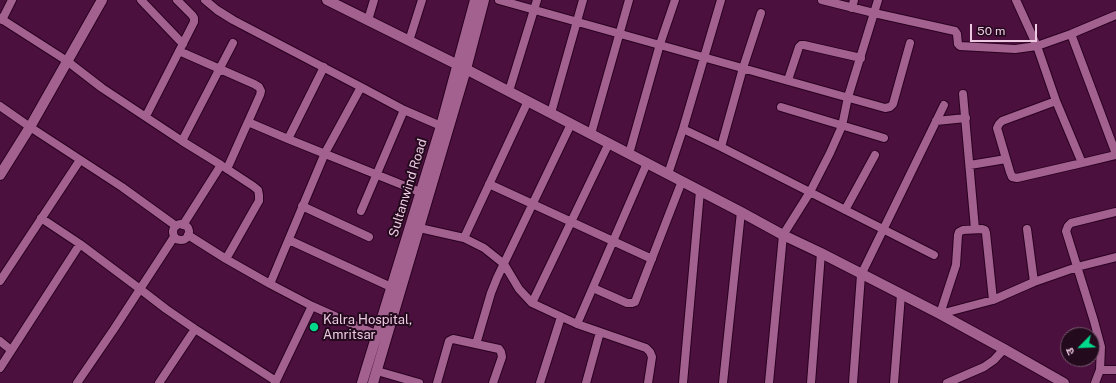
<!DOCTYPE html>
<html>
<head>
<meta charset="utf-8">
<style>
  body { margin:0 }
  #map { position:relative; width:1116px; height:383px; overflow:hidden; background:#4b103d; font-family:"Public Sans","Noto Sans Devanagari",sans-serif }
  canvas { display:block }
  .north { position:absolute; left:1060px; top:327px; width:40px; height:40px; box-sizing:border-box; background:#230a1d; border:1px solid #74576c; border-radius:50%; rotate:246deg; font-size:11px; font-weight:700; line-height:16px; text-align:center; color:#eecae2 }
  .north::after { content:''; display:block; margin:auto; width:14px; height:18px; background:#00d98c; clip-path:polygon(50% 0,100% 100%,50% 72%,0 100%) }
  .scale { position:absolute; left:970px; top:24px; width:67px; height:18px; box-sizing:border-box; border:2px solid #eecae2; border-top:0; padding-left:5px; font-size:12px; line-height:14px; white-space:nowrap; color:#eecae2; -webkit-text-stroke:3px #230a1d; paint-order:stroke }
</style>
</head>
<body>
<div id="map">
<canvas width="1116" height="383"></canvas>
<div class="north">उ</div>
<div class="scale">50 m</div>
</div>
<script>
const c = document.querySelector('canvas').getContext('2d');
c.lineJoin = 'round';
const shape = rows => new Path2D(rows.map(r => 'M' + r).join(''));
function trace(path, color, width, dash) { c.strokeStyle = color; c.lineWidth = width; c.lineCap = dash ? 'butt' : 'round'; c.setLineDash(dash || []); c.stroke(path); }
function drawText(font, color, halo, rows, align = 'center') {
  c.font = font + ' "Public Sans",sans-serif'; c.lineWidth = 4; c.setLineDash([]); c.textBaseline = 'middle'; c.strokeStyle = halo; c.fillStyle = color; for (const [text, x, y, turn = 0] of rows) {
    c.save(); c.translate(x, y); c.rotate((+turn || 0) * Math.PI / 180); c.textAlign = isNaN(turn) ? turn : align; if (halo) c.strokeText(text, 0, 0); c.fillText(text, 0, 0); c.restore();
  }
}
const minor = shape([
  [141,0,183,44],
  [205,0,217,10,233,20,361,87,325,153,270,284],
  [499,0,885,108,890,107,893,104,910,43],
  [822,0,874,13,955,31,957,34,958,44,960,46,1015,49,1037,46,1071,34,1116,15],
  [1016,0,1037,46,1056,101,1082,163,1116,155],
  [852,8,854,0],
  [0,18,67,61,102,88,182,141,221,165,183,225],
  [2,20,12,0],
  [368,20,374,0],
  [1071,34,1116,154],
  [409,41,422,0],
  [179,51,254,84,259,87,261,91,260,95,248,122],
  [788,80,799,47,801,45,804,45,861,58],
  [361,87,404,110,441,126],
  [509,91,537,0],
  [963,94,975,229],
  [1056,101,1002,121,999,124,997,128,1010,172,1012,177,1017,178,1082,163],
  [0,106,30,127,122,187,176,226],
  [781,107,884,138],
  [551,113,583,0],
  [146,116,194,22,194,18,192,15,177,0],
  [936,121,966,118],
  [683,129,721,147,934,255],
  [591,134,629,0],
  [288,139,324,67],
  [182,141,233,43],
  [721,147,743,68,761,13],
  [629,154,660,44,675,0],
  [970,165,1006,159],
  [224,167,253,186,258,190,259,195,259,201,256,206,226,259],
  [227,169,248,122,288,139,420,192],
  [668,174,683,129,721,0],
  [489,184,652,259],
  [302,206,369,237],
  [845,210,875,155],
  [361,211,404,110],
  [41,218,80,244],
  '173 232a8 8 0 1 1 16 0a8 8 0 1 1-16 0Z',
  [415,227,464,238,484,248,504,264,519,289,532,303,577,324,646,348,650,352,652,357,648,383],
  [1027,229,1034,282],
  [188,235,226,259,270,284,312,306,382,337],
  [464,238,528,101],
  [289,240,391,287],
  [0,281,80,160],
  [593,288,627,303,632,303,635,302,682,181],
  [532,303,609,143],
  [940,314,993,300,1034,282,1077,267,1116,257],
  [940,314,956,265,958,235,959,232,963,230,982,229,985,230,986,233,993,300],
  [577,324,647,163],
  [0,341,11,350],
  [476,344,491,293,497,278,571,124],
  [0,368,80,244,140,289,166,309,195,329,276,381,275,383],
  [1100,370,1116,370],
  [377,371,419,383],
  [276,381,312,306],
  [77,383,114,329,174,237],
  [159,383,195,329],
  [437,383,449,341,453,339,499,349,501,352,502,357,493,383],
  [540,383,561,317],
  [586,383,600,332],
  [683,383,700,191],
  [723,383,741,212],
  [769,383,783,235,810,192,830,153,842,126,848,97,878,0],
  [811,383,821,253],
  [853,383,861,275,944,105],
  [894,383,901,295],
  [947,383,984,367,994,360,1004,349],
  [1095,383,1100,370,1101,347,1094,321,1066,231,1068,226,1071,223,1116,212]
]);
const tertiary = shape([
  [327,0,458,65],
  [0,175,30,127,102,0]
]);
const secondary = shape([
  [458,65,741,212,783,235,821,253,940,314,1004,349,1064,383],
  [362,383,441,126,475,0],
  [373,383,466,69,484,0]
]);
trace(minor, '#2a0121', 10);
trace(tertiary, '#2a0121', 12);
trace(secondary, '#2a0121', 12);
trace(minor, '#a2618f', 8);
trace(tertiary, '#a2618f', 10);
trace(secondary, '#a2618f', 10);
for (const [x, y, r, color] of [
  [314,327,5,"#00d98c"]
]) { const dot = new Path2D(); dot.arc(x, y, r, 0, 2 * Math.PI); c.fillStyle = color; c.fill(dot); trace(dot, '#230a1d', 1.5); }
drawText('13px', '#eecae2', '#230a1d', [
  ["Sultanwind Road",408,188,-73]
]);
drawText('13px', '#eecae2', '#230a1d', [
  ["Kalra Hospital,",323,320],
  ["Amritsar",323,335]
], 'left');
</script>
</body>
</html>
